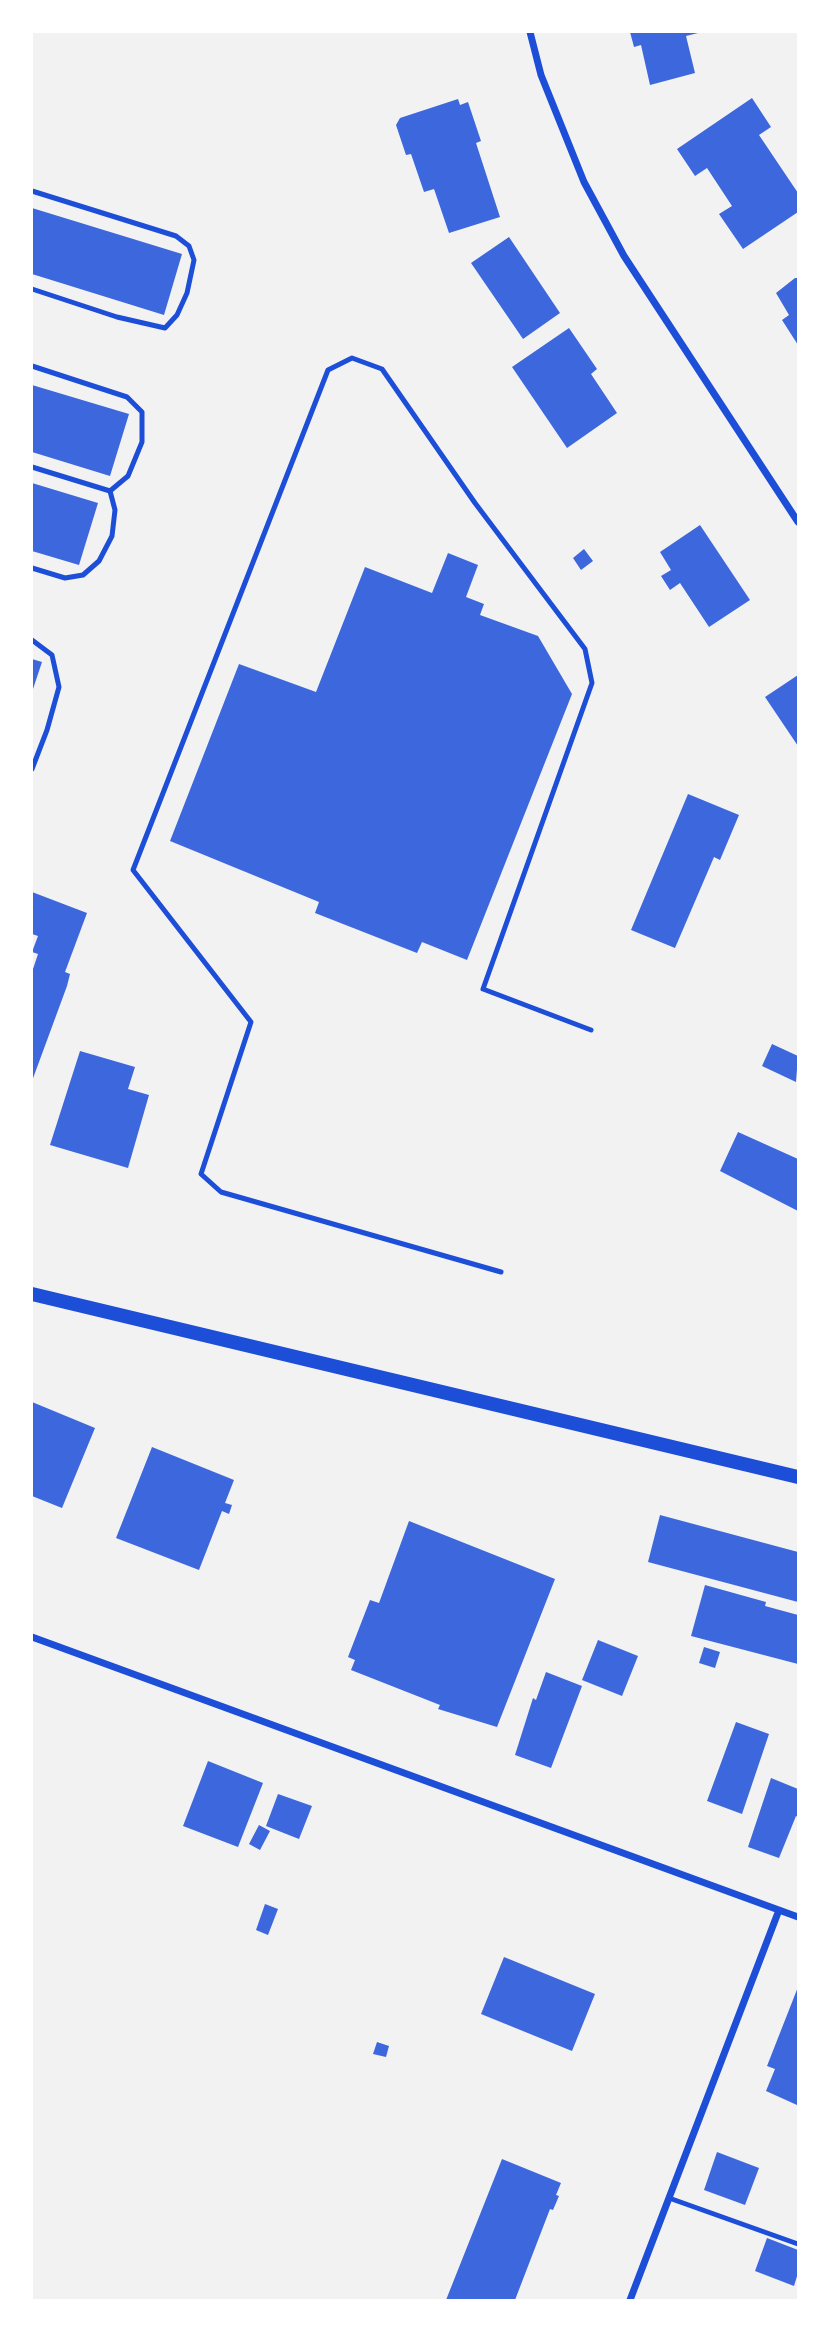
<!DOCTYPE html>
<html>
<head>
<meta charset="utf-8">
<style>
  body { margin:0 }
  #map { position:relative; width:830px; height:2332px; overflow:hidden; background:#f2f2f2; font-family:"Libre Baskerville",serif }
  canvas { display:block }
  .frame { position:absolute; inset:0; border:33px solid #fff; pointer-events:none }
</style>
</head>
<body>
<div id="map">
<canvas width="830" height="2332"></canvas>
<div class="frame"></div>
</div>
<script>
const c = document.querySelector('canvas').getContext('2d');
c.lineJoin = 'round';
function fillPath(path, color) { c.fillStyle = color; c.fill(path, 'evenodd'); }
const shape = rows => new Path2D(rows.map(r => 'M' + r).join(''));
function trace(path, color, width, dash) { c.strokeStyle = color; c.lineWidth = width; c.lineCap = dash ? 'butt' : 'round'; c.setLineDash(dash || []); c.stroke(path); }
fillPath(shape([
  [630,32,702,32,686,36,695,73,650,85,641,45,634,47],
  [752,98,771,127,759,135,798,193,798,212,743,249,719,214,732,206,707,168,695,176,677,149],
  [458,99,460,105,468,102,481,141,476,143,500,217,449,233,434,189,424,192,411,154,406,155,396,125,400,118],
  [32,208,182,254,164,315,32,274],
  [509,237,560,313,523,339,471,263],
  [795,278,798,278,798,345,782,320,789,315,776,293],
  [569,328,597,369,591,374,617,413,567,448,512,367],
  [32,385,129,414,110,476,32,452],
  [32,483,98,503,79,565,32,551],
  [700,525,750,600,709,627,680,583,670,590,661,576,671,570,660,552],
  [584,549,593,561,581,570,573,558],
  [448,553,478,565,466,597,484,604,480,615,538,636,572,694,467,960,422,942,417,953,315,913,319,902,170,841,239,664,316,692,365,567,432,593],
  [32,659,42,662,32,692],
  [798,675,798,746,765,697],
  [688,794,739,815,720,860,714,857,675,948,631,930],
  [32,892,87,913,65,972,70,974,67,986,32,1081,32,972,38,954,32,952,38,936,32,934],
  [772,1044,798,1056,796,1082,762,1066],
  [80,1051,135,1067,128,1089,149,1095,128,1168,50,1145],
  [738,1132,798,1159,798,1211,720,1171],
  [32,1402,95,1428,62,1508,32,1496],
  [152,1447,234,1480,225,1503,232,1505,229,1514,222,1511,199,1570,116,1538],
  [660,1515,798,1552,798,1602,648,1562],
  [409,1521,555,1579,497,1727,438,1709,440,1705,351,1670,355,1660,348,1657,370,1600,379,1603],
  [705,1585,766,1602,765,1606,798,1615,798,1664,691,1636],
  [598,1640,638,1656,622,1696,582,1680],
  [704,1647,720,1652,715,1668,699,1663],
  [546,1672,582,1686,551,1768,515,1755,533,1698,536,1700],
  [736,1722,769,1734,742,1814,707,1801],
  [208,1761,263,1783,238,1847,183,1826],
  [771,1778,798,1789,798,1817,796,1816,779,1858,748,1847],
  [278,1794,312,1806,299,1839,266,1826],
  [259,1825,270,1831,260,1850,249,1844],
  [265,1904,278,1909,268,1935,256,1930],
  [504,1957,595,1994,572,2051,481,2014],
  [798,1987,798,2102,797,2105,766,2091,775,2069,767,2066],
  [377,2042,389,2046,386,2057,373,2054],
  [717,2152,759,2168,745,2205,704,2190],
  [502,2159,561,2183,556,2195,559,2196,553,2210,550,2209,515,2300,446,2300],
  [767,2238,798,2250,798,2273,794,2286,755,2271]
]), '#3d67dc');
trace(shape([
  [32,191,176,236,189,246,194,260,187,293,177,315,165,328,117,317,32,289],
  [32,366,127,397,142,412,142,442,128,476,110,491,32,467],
  [32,568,65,578,83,575,99,561,112,536,115,510,110,491],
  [32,640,52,655,59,687,47,730,32,769],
  [501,1272,221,1192,201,1174,251,1022,133,870,328,370,352,358,382,369,475,503,585,649,592,683,483,989,591,1030],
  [669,2198,798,2244]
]), '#1d4ed8', 5);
trace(shape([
  [530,32,541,75,584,182,624,256,798,522],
  [32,1637,798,1917],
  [630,2300,779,1910]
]), '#1d4ed8', 7);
trace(shape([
  [32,1294,798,1477]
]), '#1d4ed8', 14);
</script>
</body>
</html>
